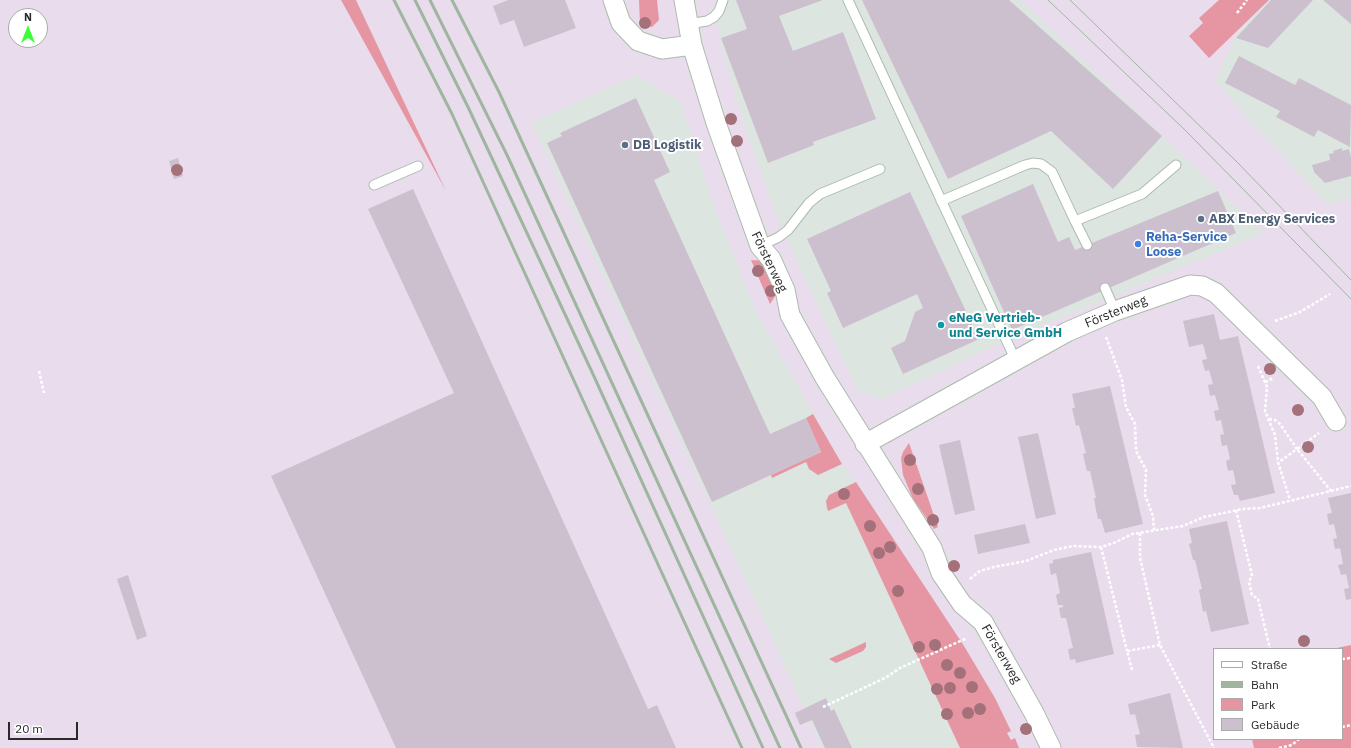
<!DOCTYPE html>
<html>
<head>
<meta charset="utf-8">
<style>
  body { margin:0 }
  #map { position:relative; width:1351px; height:748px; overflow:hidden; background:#e9dced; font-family:"IBM Plex Sans",sans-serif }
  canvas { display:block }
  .legend { position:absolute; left:1213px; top:648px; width:130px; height:92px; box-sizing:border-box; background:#fff; border:1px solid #aaa; margin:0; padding:5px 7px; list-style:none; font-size:12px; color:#2a2a2a }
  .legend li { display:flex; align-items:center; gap:8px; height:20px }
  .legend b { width:20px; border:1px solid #aaa }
  .north { position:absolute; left:8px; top:8px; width:40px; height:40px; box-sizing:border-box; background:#fff; border:1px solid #aaa; border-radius:50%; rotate:0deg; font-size:11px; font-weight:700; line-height:16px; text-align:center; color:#2a2a2a }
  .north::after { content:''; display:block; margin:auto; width:14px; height:18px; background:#39ff37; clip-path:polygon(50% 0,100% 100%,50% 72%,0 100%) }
  .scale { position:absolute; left:8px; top:722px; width:70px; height:18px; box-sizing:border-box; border:2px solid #2a2a2a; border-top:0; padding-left:5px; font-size:12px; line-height:14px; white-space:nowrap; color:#2a2a2a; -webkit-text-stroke:3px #fff; paint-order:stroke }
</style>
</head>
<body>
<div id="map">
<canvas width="1351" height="748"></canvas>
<ul class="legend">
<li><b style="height:5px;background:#fff"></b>Straße</li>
<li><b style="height:5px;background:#9eb69f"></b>Bahn</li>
<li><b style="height:11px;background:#e696a3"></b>Park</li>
<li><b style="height:11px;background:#ccc0ce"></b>Gebäude</li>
</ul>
<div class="north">N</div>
<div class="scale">20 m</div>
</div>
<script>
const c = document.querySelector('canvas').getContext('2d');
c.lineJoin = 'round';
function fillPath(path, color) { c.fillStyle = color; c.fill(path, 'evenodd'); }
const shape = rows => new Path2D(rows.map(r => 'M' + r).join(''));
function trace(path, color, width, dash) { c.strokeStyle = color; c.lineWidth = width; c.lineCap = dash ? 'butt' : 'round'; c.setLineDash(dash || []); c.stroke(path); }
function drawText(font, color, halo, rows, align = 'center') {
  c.font = font + ' "IBM Plex Sans",sans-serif'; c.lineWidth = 4; c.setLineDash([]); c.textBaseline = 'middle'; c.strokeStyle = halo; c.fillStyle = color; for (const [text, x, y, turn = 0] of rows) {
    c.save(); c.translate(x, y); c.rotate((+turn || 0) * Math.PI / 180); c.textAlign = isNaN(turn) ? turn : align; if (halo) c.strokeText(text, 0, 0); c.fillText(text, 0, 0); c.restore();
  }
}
fillPath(shape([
  [717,0,1021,0,1264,233,979,353,883,399,858,392,778,221,742,118,720,40,714,3],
  [1269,0,1351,0,1351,197,1327,205,1215,82,1237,33],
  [637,75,681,102,716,212,758,315,842,464,964,646,995,698,1011,731,1007,733,1011,740,1015,738,1019,748,822,748,727,540,531,122]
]), '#dde5e1');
fillPath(shape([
  [341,0,356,0,446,191],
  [639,0,657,0,659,20,652,27,640,25],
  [1219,0,1269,0,1209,58,1189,36,1203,23,1199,18],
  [751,260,765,261,778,292,770,304],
  [813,414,842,464,818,475,809,469,806,462,772,478,771,475,821,452,806,418],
  [909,443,938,527,934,529,913,499,903,475,901,458,903,452],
  [856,482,964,646,995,698,1011,731,1007,733,1011,740,1015,738,1019,748,960,748,846,503,828,511,827,508,826,501,829,495],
  [866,642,866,647,863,651,836,663,829,659],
  [1351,645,1351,748,1254,748,1252,739,1342,739,1342,649,1332,649]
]), '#e696a3');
fillPath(shape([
  [508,0,565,0,576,28,524,47,514,20,500,25,493,6],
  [736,0,823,0,779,16,793,51,843,32,876,119,813,142,814,145,768,163,721,38,747,29],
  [862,0,1009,0,1162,136,1113,189,1051,131,948,179],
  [1271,0,1313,0,1268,48,1236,38],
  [1323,0,1351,0,1351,24],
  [1239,56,1295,85,1299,78,1351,105,1350,147,1318,130,1314,137,1276,117,1280,111,1225,83],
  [636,98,670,172,654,180,770,434,806,418,821,452,712,502,547,143,562,136,560,133],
  [1342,148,1342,151,1349,149,1351,158,1351,176,1325,183,1314,172,1312,165,1330,160,1329,154,1334,153,1333,151],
  [178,158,183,176,174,179,169,161],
  [1033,184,1058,242,1069,237,1075,250,1218,191,1236,233,1012,330,961,216],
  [413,189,648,709,657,705,676,748,396,748,271,476,454,393,368,209],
  [910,192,979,339,903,374,891,348,905,341,915,312,923,308,917,294,843,328,827,293,831,291,807,239],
  [1214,314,1220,340,1238,336,1275,493,1240,501,1238,495,1234,495,1231,485,1236,484,1233,470,1228,471,1226,461,1230,459,1227,445,1222,446,1220,435,1224,434,1221,420,1216,421,1214,411,1219,410,1215,395,1210,396,1208,385,1213,384,1209,370,1205,371,1202,360,1207,359,1203,344,1189,347,1183,321],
  [1110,386,1143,524,1105,533,1101,519,1098,519,1096,510,1094,498,1096,498,1090,471,1087,471,1085,463,1083,454,1086,453,1079,425,1076,426,1072,408,1075,408,1072,394],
  [1038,433,1056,514,1036,519,1018,437],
  [960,440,975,510,955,515,939,445],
  [1351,493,1351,599,1346,600,1344,589,1349,588,1346,574,1341,575,1338,565,1343,564,1340,548,1335,549,1333,539,1337,538,1334,524,1329,525,1327,514,1332,513,1328,498],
  [1227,521,1249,624,1211,632,1206,611,1203,612,1199,590,1202,589,1195,560,1193,560,1189,544,1192,543,1189,529],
  [1025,524,1030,543,978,554,974,535],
  [1091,552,1114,654,1076,663,1075,659,1070,660,1068,649,1073,648,1066,618,1061,618,1059,608,1063,607,1063,605,1058,605,1056,595,1060,593,1056,573,1051,575,1049,564,1053,563,1053,560],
  [128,575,147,636,137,640,117,579],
  [1170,693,1183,748,1137,747,1135,735,1140,734,1135,714,1130,715,1128,704],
  [826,698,831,711,834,709,852,748,825,748,812,720,800,725,795,713]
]), '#ccc0ce');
const service = shape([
  [848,0,1016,361],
  [688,24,707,21,714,17,719,11,723,0],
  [374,185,418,166],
  [941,201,1025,165,1033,163,1041,164,1052,172,1075,221,1142,194,1176,165],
  [1075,221,1087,245],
  [760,246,779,237,788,230,809,203,820,194,880,169],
  [1105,288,1115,311]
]);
const minor = shape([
  [613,0,621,23,638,41,662,49,692,45],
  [684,0,692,45,716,123,760,246,771,259,785,290,790,315,825,378,932,548,941,573,962,604,983,622,1034,713,1051,748],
  [865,444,1067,332,1115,311,1190,285,1202,286,1216,293,1322,397,1336,421]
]);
trace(service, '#acbbac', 11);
trace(minor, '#acbbac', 21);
trace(shape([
  [1237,13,1247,0],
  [1275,321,1300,312,1330,294],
  [1106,337,1122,380,1126,407,1135,424,1136,451,1146,470,1145,495,1153,516,1154,530],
  [1258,366,1267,387,1265,411,1275,435,1278,462,1290,500],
  [39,371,44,393],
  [1265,382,1274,378],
  [1269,419,1275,420,1280,424,1297,449,1279,462],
  [1331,491,1351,486],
  [1236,510,1252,575,1249,582,1252,595,1258,599,1270,649],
  [1140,533,1140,558,1160,645,1214,748],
  [1101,547,1127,651],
  [970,579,980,571,994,567,1026,561,1054,550,1073,546,1101,547,1114,543,1132,534,1183,526,1204,517,1243,509,1260,508,1331,491,1297,449,1319,433],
  [1342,659,1351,658],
  [1132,670,1127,651,1160,645],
  [823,707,885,678,900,668,967,638],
  [1342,727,1351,725],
  [1279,748,1292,745,1299,739]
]), '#fff', 2.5, [3, 2]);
trace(service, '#fff', 9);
trace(minor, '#fff', 19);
trace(shape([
  [1048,0,1184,129,1351,299],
  [1070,0,1236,161,1351,280]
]), '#9eb69f', 1);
trace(shape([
  [394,0,452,114,742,748],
  [415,0,468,107,592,372,763,748],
  [430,0,507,155,780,748],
  [452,0,499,92,801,748]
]), '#9eb69f', 3);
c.fillStyle = '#a47079';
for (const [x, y] of [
  [645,23],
  [731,119],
  [737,141],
  [177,170],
  [758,271],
  [771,291],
  [1270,369],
  [1298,410],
  [1308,447],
  [910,460],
  [918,489],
  [844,494],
  [933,520],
  [870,526],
  [890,547],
  [879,553],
  [954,566],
  [898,591],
  [1304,641],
  [935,645],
  [919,647],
  [947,665],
  [960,673],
  [972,687],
  [950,688],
  [937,689],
  [980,709],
  [968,713],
  [947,714],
  [1026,729]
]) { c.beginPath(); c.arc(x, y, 6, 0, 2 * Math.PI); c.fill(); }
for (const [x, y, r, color] of [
  [625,145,4,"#5c6f8a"],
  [1201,219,4,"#5c6f8a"],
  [1138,244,4,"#3f7fe0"],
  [941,325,4,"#0f9aa8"]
]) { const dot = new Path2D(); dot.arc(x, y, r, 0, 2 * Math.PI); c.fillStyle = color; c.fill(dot); trace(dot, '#fff', 1.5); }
drawText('bold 13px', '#4e5e75', '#fff', [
  ["DB Logistik",633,145],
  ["ABX Energy Services",1209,219]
], 'left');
drawText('bold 13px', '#366cbe', '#fff', [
  ["Reha-Service",1146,237],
  ["Loose",1146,252]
], 'left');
drawText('13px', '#2a2a2a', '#fff', [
  ["Försterweg",769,262,64],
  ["Försterweg",1116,312,-22],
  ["Försterweg",1001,654,60]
]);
drawText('bold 13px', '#0d838f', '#fff', [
  ["eNeG Vertrieb-",949,318],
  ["und Service GmbH",949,333]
], 'left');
</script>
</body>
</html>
